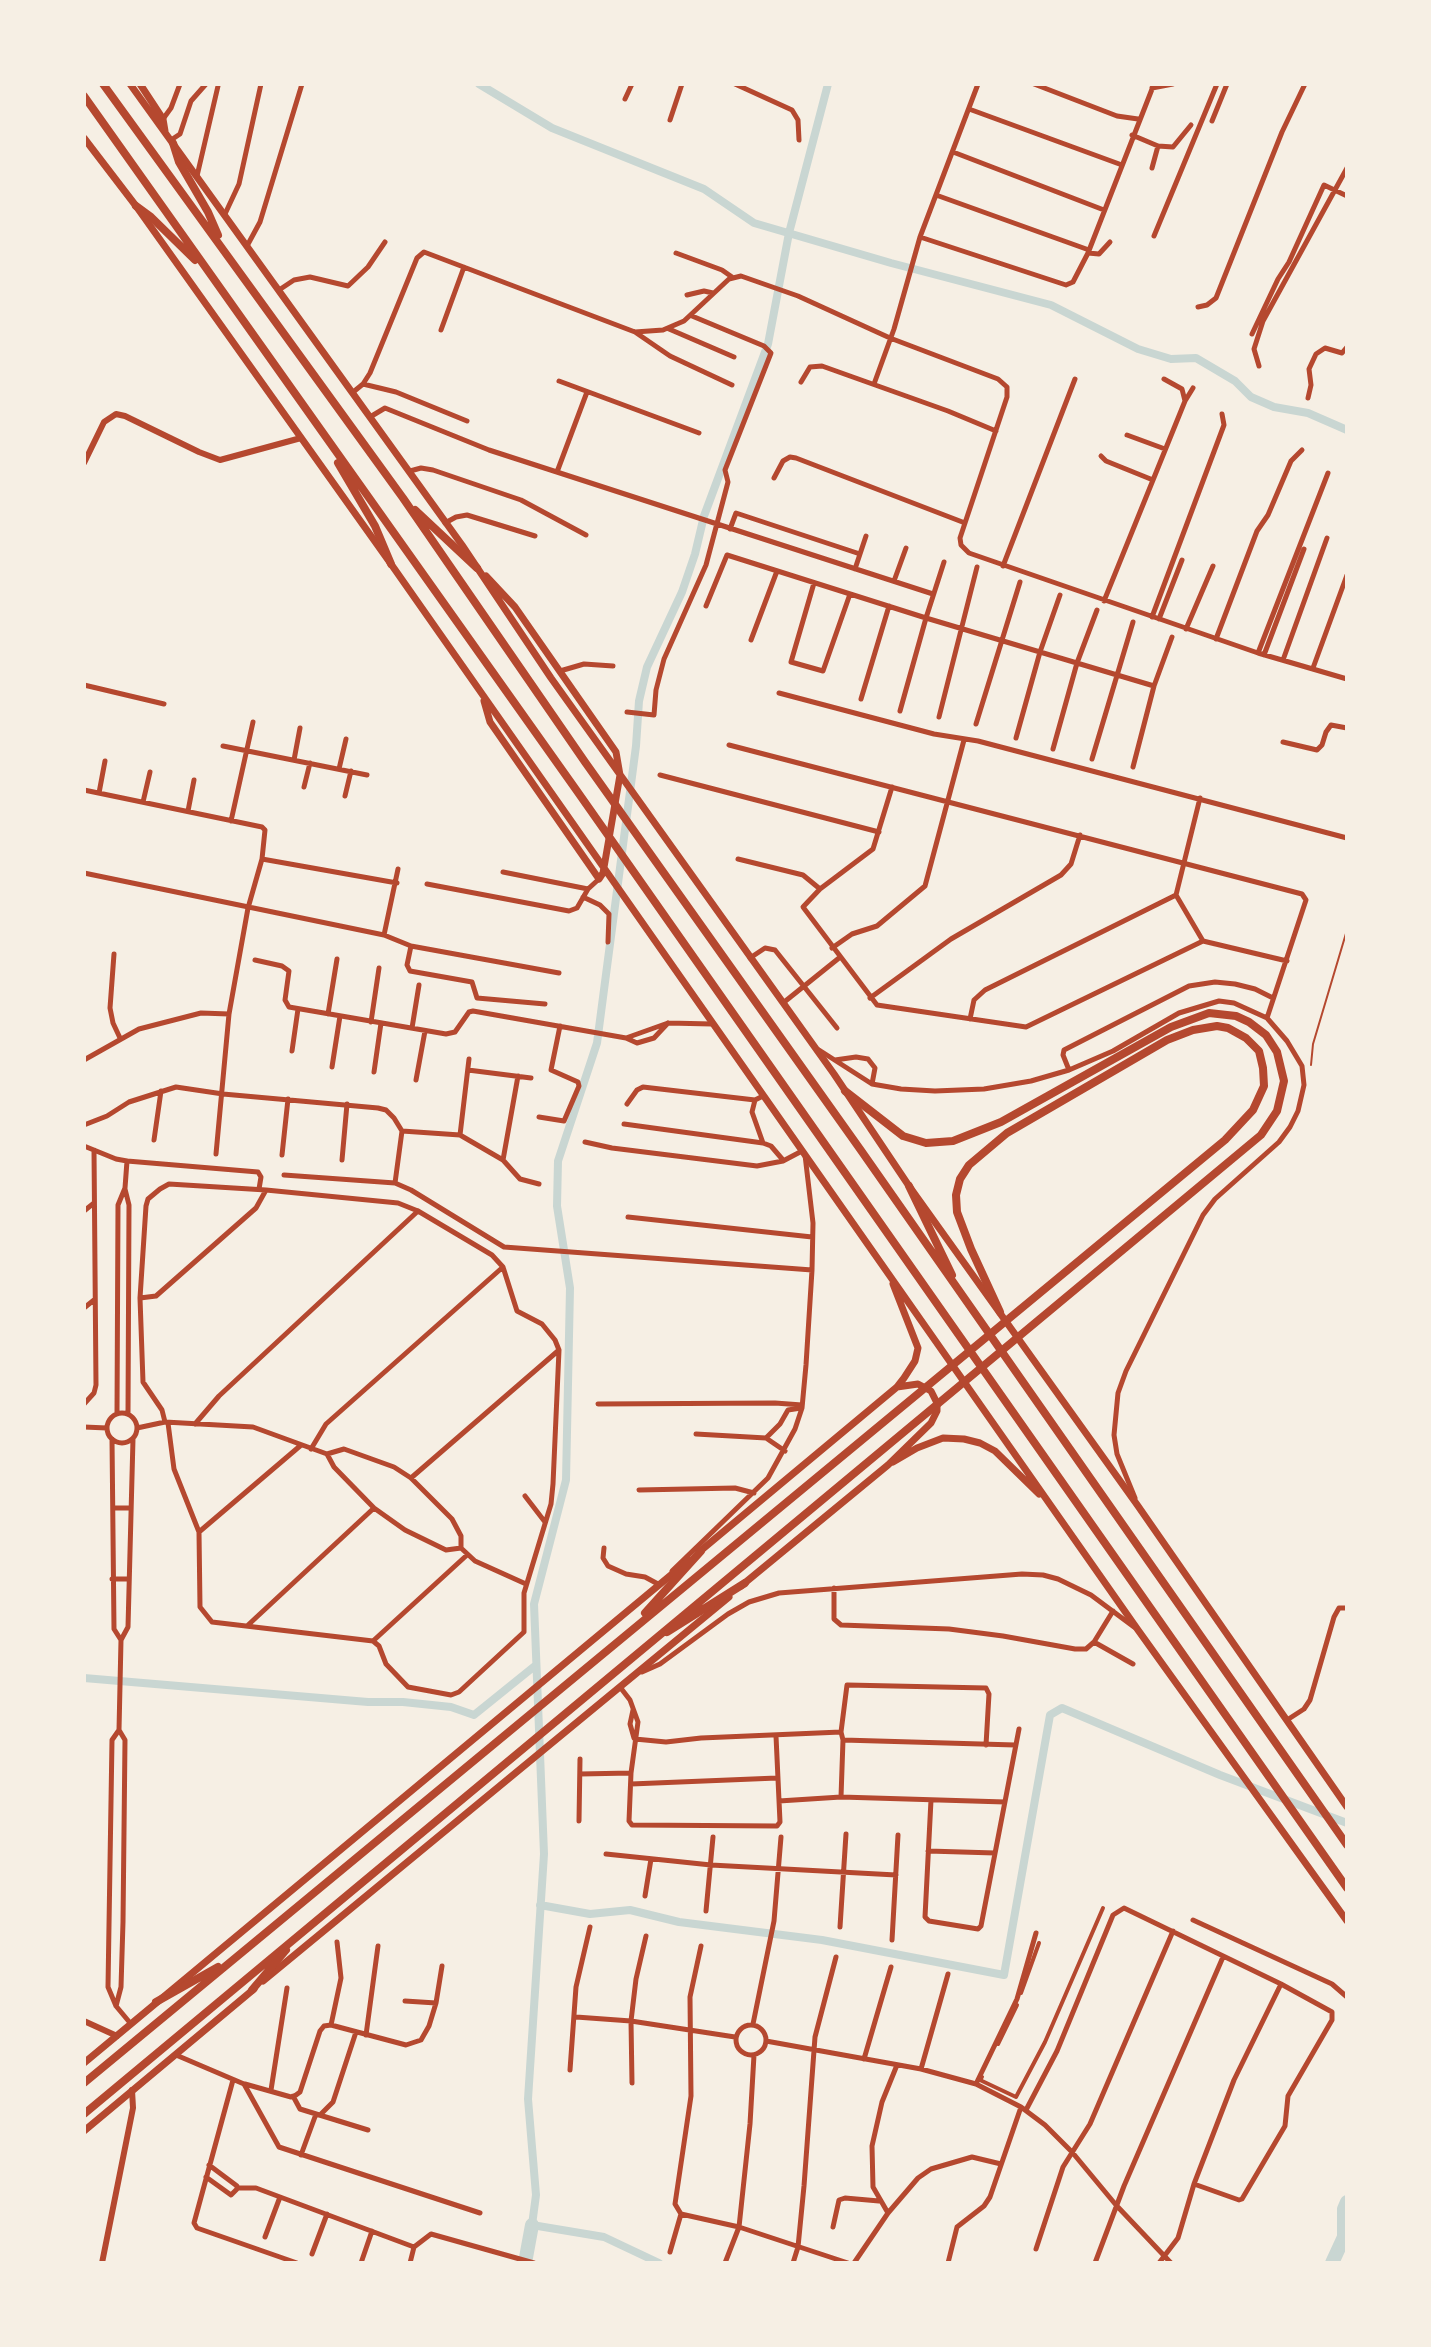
<!DOCTYPE html>
<html>
<head>
<meta charset="utf-8">
<style>
  body { margin:0 }
  #map { position:relative; width:1431px; height:2347px; overflow:hidden; background:#f6efe4; font-family:Roboto,sans-serif }
  canvas { display:block }
  .frame { position:absolute; inset:0; border:86px solid #f6efe4; pointer-events:none }
</style>
</head>
<body>
<div id="map">
<canvas width="1431" height="2347"></canvas>
<div class="frame"></div>
</div>
<script>
const c = document.querySelector('canvas').getContext('2d');
c.lineJoin = 'round';
const shape = rows => new Path2D(rows.map(r => 'M' + r).join(''));
function trace(path, color, width, dash) { c.strokeStyle = color; c.lineWidth = width; c.lineCap = dash ? 'butt' : 'round'; c.setLineDash(dash || []); c.stroke(path); }
trace(shape([
  [479,84,552,128,704,189,754,223,891,263,1051,305,1138,349,1171,359,1196,358,1235,381,1251,397,1274,407,1308,413,1347,430],
  [84,1678,368,1702,403,1702,451,1707,474,1715,536,1665],
  [540,1905,590,1914,630,1910,679,1922,822,1940,1004,1975,1050,1715,1062,1708,1220,1775,1347,1823],
  [659,2263,604,2237,532,2225,536,2195,528,2099,544,1854,534,1604,566,1480,570,1288,557,1206,558,1161,597,1043,636,746,639,701,647,667,682,592,695,554,704,516,768,344,789,233,828,84]
]), '#c9d6d2', 8);
trace(shape([
  [525,2263,532,2225],
  [1332,2263,1344,2237,1344,2209,1347,2202]
]), '#c9d6d2', 14);
trace(shape([
  [1311,1065,1313,1044,1347,930]
]), '#b5482f', 2);
trace(shape([
  [1021,1993,1039,1943],
  [998,2044,1017,2005],
  [982,2077,980,2080,1016,2097,1045,2042,1103,1908]
]), '#b5482f', 4);
trace(shape([
  [735,84,792,110,798,120,799,140],
  [1034,84,1117,116,1138,119],
  [1152,88,1173,84],
  [625,99,632,84],
  [969,109,1122,165],
  [163,119,171,108,180,84],
  [670,120,682,84],
  [1212,121,1227,84],
  [1132,135,1158,146,1173,147,1191,125],
  [171,140,180,134,191,101,206,84],
  [953,152,1104,210],
  [1152,168,1158,146],
  [197,176,218,86],
  [936,195,1089,250],
  [225,214,239,184,261,84],
  [1154,236,1217,84],
  [920,237,1066,285,1073,282,1088,253,1154,84],
  [247,246,260,222,302,84],
  [676,253,722,270,732,277],
  [1088,253,1099,254,1110,242],
  [279,290,294,280,310,277,348,286,368,267,385,242],
  [687,295,704,291,713,293],
  [1198,307,1207,305,1216,298,1282,132,1305,84],
  [669,329,734,357],
  [441,330,464,267],
  [635,332,670,356,732,385],
  [1252,334,1278,279,1289,262,1324,185,1347,196],
  [1259,366,1254,349,1263,321,1347,168],
  [559,381,699,433],
  [801,382,810,367,822,366,948,411,996,431],
  [363,384,396,392,467,421],
  [874,384,894,329,920,237,978,84],
  [352,393,363,384,370,373,417,258,424,252,635,332,663,330,684,321,729,279,741,276,798,296,890,338,998,379,1007,387,1007,397,960,538,961,545,969,553,1258,653,1347,679],
  [1308,398,1311,385,1309,369,1316,354,1325,348,1342,353,1347,347],
  [1185,401,1193,388],
  [370,417,385,408,489,450,933,594],
  [1127,435,1165,449],
  [1101,456,1106,461,1153,480],
  [410,471,421,468,433,470,521,500,586,535],
  [557,472,587,392],
  [774,478,783,461,790,457,796,458,965,523],
  [445,523,456,517,467,515,535,536],
  [730,529,736,513,860,554],
  [944,562,926,618,1154,686],
  [1003,566,1075,379],
  [855,569,866,536],
  [894,581,906,548],
  [814,583,791,662,823,671,850,594],
  [1104,601,1185,401,1182,389,1164,379],
  [706,606,727,555,926,618,900,711],
  [1152,617,1224,425,1222,414],
  [1159,619,1182,560],
  [1186,629,1213,566],
  [1216,639,1257,531,1268,515,1291,461,1302,450],
  [751,640,777,571],
  [1258,653,1328,473],
  [1264,655,1304,549],
  [1283,660,1327,538],
  [1313,668,1347,575],
  [560,671,584,664,613,666],
  [84,685,164,704],
  [779,693,934,734,978,741,1347,838],
  [861,699,889,606],
  [627,712,654,715,656,690,664,659,706,565,728,482,725,470,771,353,764,346,692,316],
  [939,717,977,567],
  [976,724,1020,582],
  [1016,738,1040,652,1060,595],
  [1283,742,1317,750,1322,745,1326,732,1331,725,1347,728],
  [729,745,1302,894,1306,900,1267,1018],
  [223,746,367,775],
  [1053,749,1077,663,1097,610],
  [1092,759,1133,622],
  [294,760,300,728],
  [1133,767,1154,686,1172,637],
  [339,769,346,739],
  [660,775,879,832],
  [304,787,310,763],
  [892,787,873,849,820,889,803,907,877,1005,1026,1027,1203,941,1287,961],
  [84,790,262,827,265,830,262,859,248,908,229,1014,216,1154],
  [99,793,105,761],
  [345,796,351,771],
  [1200,798,1176,895,1203,941],
  [143,802,150,772],
  [188,811,194,780],
  [231,821,253,722],
  [262,859,397,883],
  [738,859,803,875,820,889],
  [503,872,588,889],
  [84,873,384,935,411,946,559,973],
  [427,884,569,911,577,908,588,889,599,879],
  [583,897,600,905,609,914,608,942],
  [384,935,398,869],
  [411,946,407,965,410,971,472,982,477,998,545,1004],
  [832,948,852,934,877,926,925,886,964,740],
  [114,954,110,1008,113,1023,120,1038],
  [750,958,765,948,775,950,837,1028],
  [255,960,282,966,289,971,285,1000,289,1007,446,1034,455,1032,469,1012,473,1011,626,1038,637,1043,654,1038,668,1023],
  [870,998,951,939,1061,875,1071,864,1080,835],
  [783,1003,839,958],
  [328,1014,337,959],
  [970,1019,974,1000,985,990,1176,895],
  [371,1022,379,968],
  [412,1028,419,985],
  [626,1038,668,1023,712,1024],
  [819,1050,872,1084,901,1089,935,1091,984,1089,1031,1081,1069,1070,1113,1051,1179,1013,1219,1001,1234,1003,1267,1018,1287,1041,1302,1066,1304,1085,1298,1111,1290,1127,1279,1142,1215,1199,1203,1215,1126,1371,1118,1393,1114,1435,1117,1454,1135,1498],
  [292,1051,298,1009],
  [84,1060,139,1029,201,1013,229,1014],
  [835,1060,856,1057,868,1059,875,1068,872,1084],
  [332,1067,340,1016],
  [468,1070,531,1078],
  [1069,1070,1063,1055,1064,1050,1189,986,1215,982,1235,984,1255,989,1273,998],
  [374,1072,381,1023],
  [416,1080,425,1031],
  [627,1104,637,1090,643,1087,755,1100],
  [539,1117,564,1121,579,1086,578,1082,551,1070,560,1026],
  [624,1124,763,1143,771,1146,783,1160],
  [84,1125,107,1116,129,1102,176,1087,223,1094,378,1108,386,1110,394,1118,402,1131,395,1183,411,1190,504,1247,812,1270],
  [402,1131,460,1135,503,1160,520,1179,539,1184],
  [460,1135,469,1059],
  [154,1140,161,1091],
  [585,1142,612,1148,757,1166,783,1161,802,1151],
  [763,1143,752,1112,755,1100,763,1096],
  [84,1146,116,1159,127,1161],
  [282,1155,288,1099],
  [342,1160,347,1104],
  [503,1160,518,1076],
  [284,1175,395,1183],
  [125,1189,129,1205,128,1414],
  [84,1211,94,1203],
  [628,1217,812,1237],
  [140,1298,156,1296,256,1208,266,1190],
  [84,1308,94,1300],
  [84,1404,94,1393,96,1385,94,1150],
  [598,1404,775,1403,802,1405],
  '107 1428a15 15 0 1 1 30 0a15 15 0 1 1-30 0Z',
  [117,1414,118,1205,125,1188,127,1161,258,1172,261,1177,259,1189],
  [165,1422,162,1410,143,1382,140,1298,146,1206,148,1199,160,1189,169,1184,266,1190,398,1203,418,1211,492,1255,503,1267,517,1311,542,1324,555,1340,559,1350,553,1484,551,1504,524,1593,524,1632,459,1692,451,1695,408,1687,386,1664,379,1646,373,1641,212,1622,200,1607,199,1532,174,1469,168,1423],
  [195,1424,219,1396,418,1211],
  [84,1427,107,1428],
  [137,1428,165,1422,253,1427,327,1454,334,1467,374,1508,405,1530,446,1550,461,1548,475,1561,526,1584],
  [696,1434,766,1438,785,1451],
  [766,1438,780,1424,788,1410,801,1408],
  [112,1439,114,1629,121,1640],
  [311,1449,326,1424,503,1267],
  [327,1454,344,1449,394,1467,411,1478,452,1519,461,1536,461,1548],
  [411,1478,559,1350],
  [639,1490,735,1488,754,1493],
  [525,1496,545,1522],
  [114,1508,130,1508],
  [199,1532,300,1446],
  [604,1548,603,1558,608,1566,626,1574,645,1577,658,1584],
  [672,1571,768,1478,795,1429,802,1408,806,1365,812,1270,813,1223,805,1155],
  [112,1579,129,1579],
  [834,1588,834,1619,841,1625,949,1629,1003,1636,1075,1649,1086,1649,1094,1642,1113,1611],
  [247,1626,374,1508],
  [373,1641,467,1555],
  [1094,1642,1133,1664],
  [642,1672,660,1664,728,1614,749,1602,779,1593,1022,1574,1043,1575,1058,1579,1091,1595,1134,1627],
  [620,1687,630,1700,638,1722,631,1773,629,1821,632,1825,777,1826,780,1822,776,1736],
  [633,1710,630,1724,634,1738],
  [1287,1720,1304,1709,1310,1700,1334,1617,1339,1608,1347,1608],
  [635,1739,666,1742,701,1738,841,1732],
  [843,1740,1015,1745],
  [580,1774,631,1773],
  [631,1784,777,1778],
  [841,1797,843,1740,841,1732,847,1685,986,1688,989,1694,986,1745],
  [931,1800,925,1917,929,1921,978,1929,981,1926,1019,1729],
  [779,1801,841,1797,1005,1802],
  [579,1821,580,1759],
  [928,1851,995,1853],
  [606,1854,711,1865,896,1875],
  [645,1896,651,1859],
  [706,1911,713,1837],
  [1193,1920,1332,1984,1347,1997],
  [840,1927,846,1834],
  [892,1940,898,1835],
  [405,2001,436,2003],
  [116,2006,121,1987,123,1922,125,1740,119,1730],
  [576,2017,631,2021,735,2037],
  [131,2024,116,2006,108,1987,112,1740,119,1730,121,1640,128,1627,133,1439],
  [753,2024,774,1921,781,1837],
  '736 2040a15 15 0 1 1 30 0a15 15 0 1 1-30 0Z',
  [331,2025,341,1978,337,1942],
  [366,2035,378,1946],
  [766,2041,921,2069,976,2084,1021,2107,1045,2125,1072,2152,1116,2205,1171,2263],
  [176,2055,244,2084,279,2147,480,2213],
  [864,2059,891,1967],
  [921,2069,948,1974],
  [570,2070,576,1987,590,1927],
  [233,2080,194,2223,197,2228,297,2263],
  [632,2083,631,2021,636,1979,646,1936],
  [245,2084,291,2097,296,2095,300,2092,320,2031,324,2026,331,2025,406,2045,421,2040,429,2026,436,2003,442,1966],
  [976,2084,1017,1999,1036,1933],
  [271,2090,287,1988],
  [293,2096,300,2109,368,2130],
  [1026,2110,1057,2051,1113,1915,1124,1908,1281,1984,1332,2012,1332,2020,1288,2096,1285,2126,1242,2199,1239,2200,1194,2184],
  [320,2115,333,2102,356,2032],
  [301,2155,316,2114],
  [206,2177,231,2195,237,2189,237,2186,209,2165],
  [237,2188,256,2188,414,2247,431,2234,534,2263],
  [888,2213,873,2187,872,2146,882,2102,897,2065],
  [681,2214,739,2227,848,2263],
  [833,2227,839,2200,845,2198,879,2201],
  [265,2237,280,2197],
  [1036,2249,1063,2167,1090,2124,1173,1931],
  [670,2252,681,2214,675,2204,691,2096,690,1997,701,1946],
  [312,2254,327,2214],
  [361,2263,372,2231],
  [410,2263,414,2247],
  [725,2263,739,2227,750,2124,754,2055],
  [793,2263,798,2247,804,2186,815,2037,836,1957],
  [854,2263,888,2213,918,2178,931,2169,972,2157,1001,2164],
  [948,2263,957,2227,984,2206,990,2197,1021,2107],
  [1095,2263,1124,2186,1223,1957],
  [1159,2263,1178,2238,1194,2184,1234,2080,1281,1984]
]), '#b5482f', 5);
trace(shape([
  [84,463,104,422,116,414,125,416,199,452,220,460,301,438],
  [84,2021,117,2036],
  [102,2263,133,2108,132,2090]
]), '#b5482f', 6);
trace(shape([
  [130,84,462,545,551,678,834,1074,909,1186,1138,1506,1347,1807],
  [140,84,163,119,165,131],
  [84,138,136,206,391,564,1138,1630,1347,1921],
  [486,576,515,607,616,752,620,775,603,873,599,879],
  [484,701,490,722,599,879],
  [893,1462,917,1448,943,1438,964,1439,980,1443,995,1451,1039,1494],
  [699,1552,897,1387,904,1378,915,1361,918,1348,893,1284],
  [741,1586,888,1465,931,1423,937,1411,937,1403,931,1391,918,1384,897,1387],
  [263,1981,729,1597],
  [84,2063,689,1560],
  [84,2131,254,1989]
]), '#b5482f', 7);
trace(shape([
  [645,1613,701,1551],
  [667,1632,745,1583],
  [252,1990,286,1950],
  [156,2002,218,1967],
  [84,2083,1225,1140,1253,1110,1264,1086,1263,1068,1259,1051,1246,1038,1228,1028,1217,1026,1193,1030,1167,1040,1007,1133,969,1165,960,1179,956,1195,957,1212,971,1249,1000,1312],
  [84,2114,1261,1135,1277,1111,1284,1081,1277,1052,1266,1035,1249,1022,1236,1016,1209,1013,1171,1027,1001,1122,953,1141,926,1143,903,1136,845,1091]
]), '#b5482f', 8);
trace(shape([
  [103,84,403,498,585,762,860,1149,1347,1845],
  [84,96,577,791,1347,1888],
  [173,143,179,162,208,212,218,235],
  [136,206,151,217,195,260],
  [338,463,375,526,391,564],
  [415,510,477,568],
  [909,1186,952,1275]
]), '#b5482f', 8);
</script>
</body>
</html>
